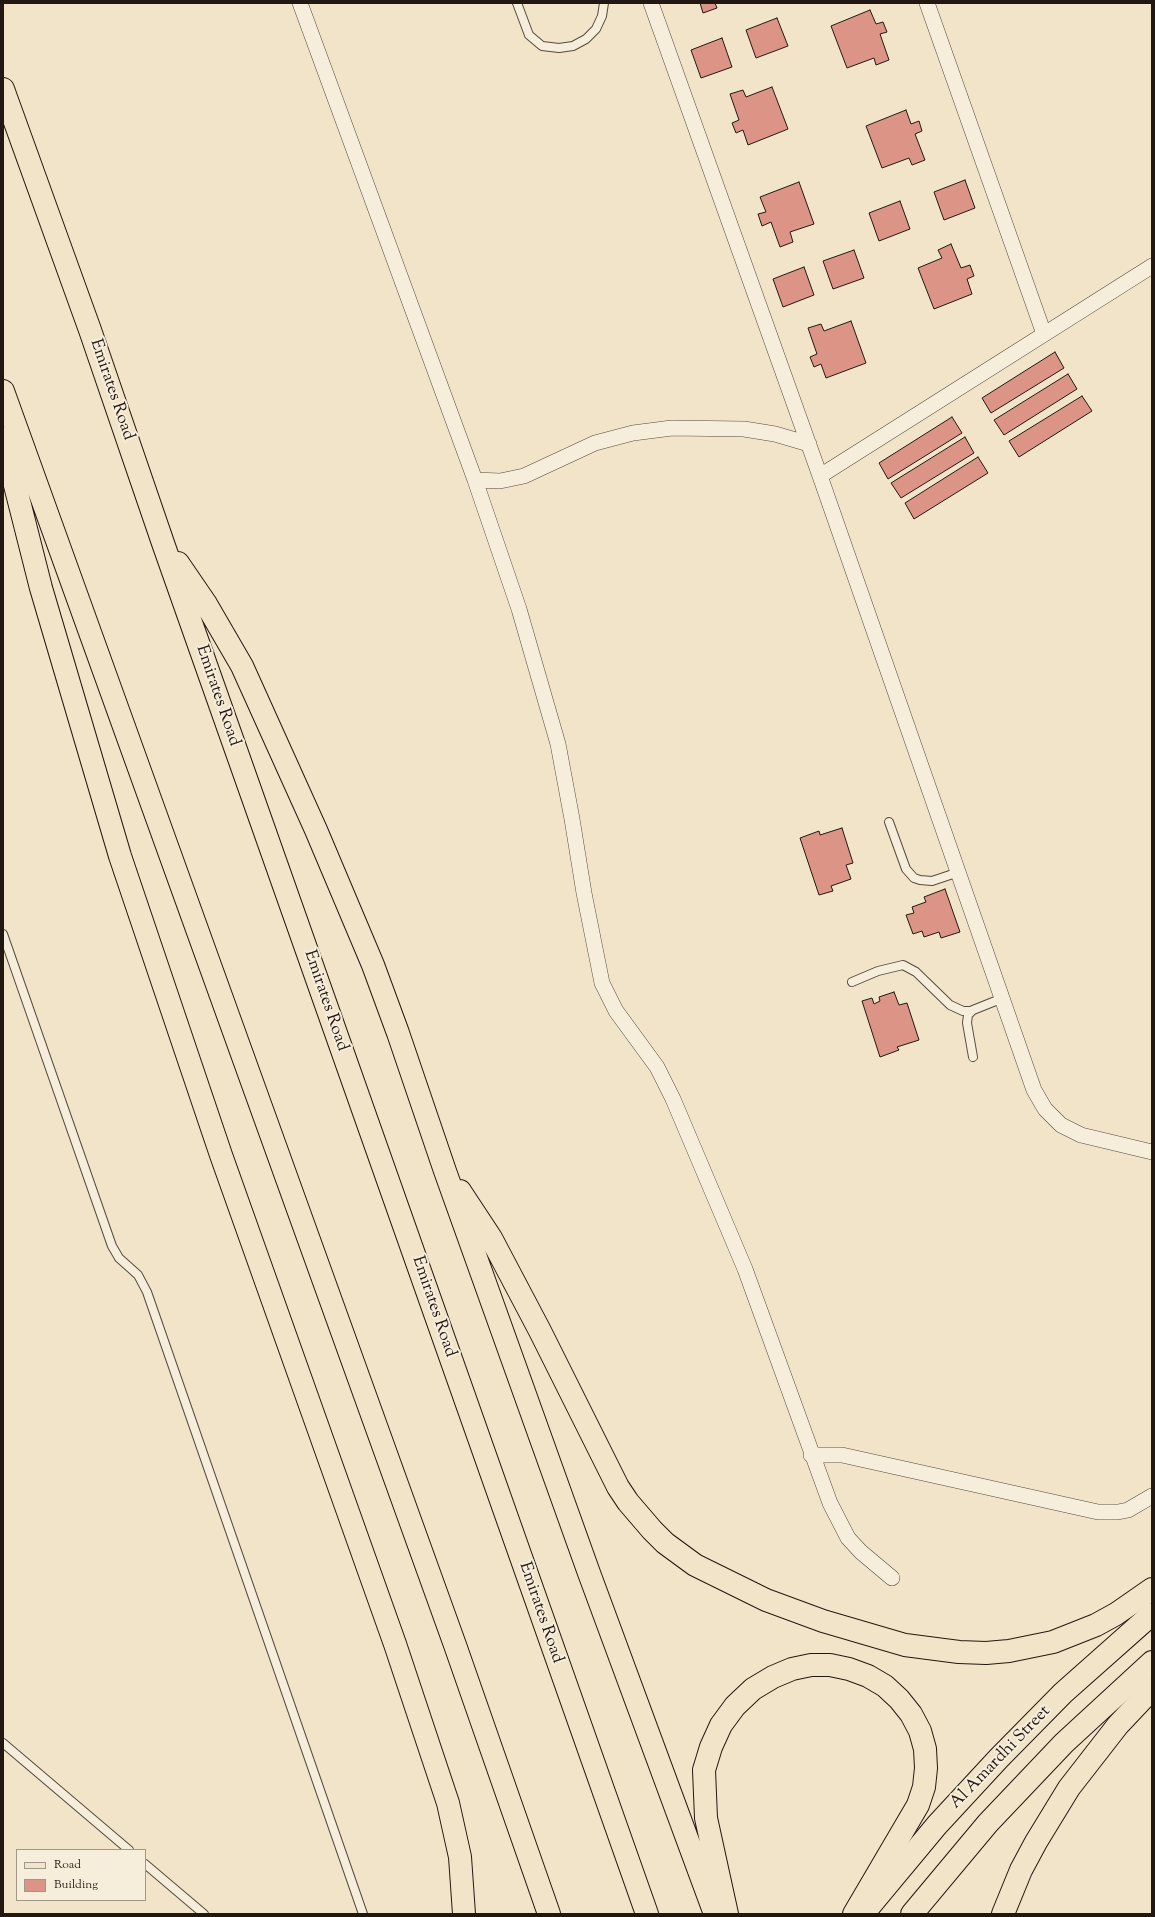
<!DOCTYPE html>
<html>
<head>
<meta charset="utf-8">
<style>
  body { margin:0 }
  #map { position:relative; width:1155px; height:1917px; overflow:hidden; background:#f1e4c8; font-family:"Sorts Mill Goudy",serif }
  canvas { display:block }
  .frame { position:absolute; inset:0; border:4px solid #231811; pointer-events:none }
  .legend { position:absolute; left:16px; top:1849px; width:130px; height:52px; box-sizing:border-box; background:#f6eddb; border:1px solid #a2988a; margin:0; padding:5px 7px; list-style:none; font-size:12px; color:#231811 }
  .legend li { display:flex; align-items:center; gap:8px; height:20px }
  .legend b { width:20px; border:1px solid #a2988a }
</style>
</head>
<body>
<div id="map">
<canvas width="1155" height="1917"></canvas>
<div class="frame"></div>
<ul class="legend">
<li><b style="height:5px;background:#f1e4c8"></b>Road</li>
<li><b style="height:11px;background:#dc9487"></b>Building</li>
</ul>
</div>
<script>
const c = document.querySelector('canvas').getContext('2d');
c.lineJoin = 'round';
function fillPath(path, color) { c.fillStyle = color; c.fill(path, 'evenodd'); }
const shape = rows => new Path2D(rows.map(r => 'M' + r).join(''));
function trace(path, color, width, dash) { c.strokeStyle = color; c.lineWidth = width; c.lineCap = dash ? 'butt' : 'round'; c.setLineDash(dash || []); c.stroke(path); }
function drawText(font, color, halo, rows, align = 'center') {
  c.font = font + ' "Sorts Mill Goudy",serif'; c.lineWidth = 4; c.setLineDash([]); c.textBaseline = 'middle'; c.strokeStyle = halo; c.fillStyle = color; for (const [text, x, y, turn = 0] of rows) {
    c.save(); c.translate(x, y); c.rotate((+turn || 0) * Math.PI / 180); c.textAlign = isNaN(turn) ? turn : align; if (halo) c.strokeText(text, 0, 0); c.fillText(text, 0, 0); c.restore();
  }
}
const building = shape([
  [700,3,715,3,717,8,703,13,700,3],
  [870,10,876,24,883,22,887,32,880,34,889,60,876,65,874,58,847,68,831,26,870,10],
  [777,18,788,46,756,58,746,30,777,18],
  [722,38,732,67,701,78,691,50,722,38],
  [772,87,788,129,748,145,743,130,736,133,732,123,739,120,730,94,743,90,746,97,772,87],
  [906,110,911,124,919,121,922,131,915,134,925,160,912,165,909,158,882,168,866,126,906,110],
  [965,180,975,208,944,220,934,192,965,180],
  [799,182,814,224,790,232,793,242,780,247,771,222,762,226,758,214,766,212,760,197,799,182],
  [900,201,910,229,879,241,869,213,900,201],
  [951,244,961,268,970,265,974,276,967,279,972,294,934,309,918,268,942,258,938,250,951,244],
  [854,250,864,278,833,289,823,261,854,250],
  [804,267,814,295,783,307,773,279,804,267],
  [851,321,866,363,826,378,821,364,814,367,810,357,817,354,808,328,821,324,824,331,851,321],
  [1055,352,1064,368,991,413,982,398,1055,352],
  [1068,374,1077,389,1004,435,994,420,1068,374],
  [1082,396,1092,411,1019,457,1009,441,1082,396],
  [952,417,962,433,888,479,879,463,952,417],
  [965,437,974,453,901,498,891,483,965,437],
  [978,457,988,473,914,519,905,503,978,457],
  [842,828,853,863,846,865,851,879,831,886,833,891,819,895,800,838,819,831,820,835,842,828],
  [945,889,960,932,941,938,939,932,924,937,922,931,913,934,906,915,914,913,912,907,926,902,924,897,945,889],
  [894,992,899,1005,907,1003,919,1040,897,1047,899,1050,880,1057,862,1001,872,998,874,1004,880,1001,879,997,894,992]
]);
fillPath(building, '#dc9487');
trace(building, '#231811', 1);
const service = shape([
  [517,3,529,35,542,46,559,48,573,46,586,39,596,29,602,16,604,3],
  [889,822,906,869,914,878,920,880,932,881,959,872],
  [3,934,112,1246,119,1258,138,1275,147,1292,363,1914],
  [852,982,878,971,903,965,916,972,950,1005,963,1011,970,1011],
  [973,1057,967,1023,968,1015,973,1010,1003,998],
  [3,1743,129,1850],
  [145,1864,204,1914]
]);
const minor = shape([
  [300,3,475,480,519,609,558,744,572,819,584,893,602,983,616,1011,657,1067,673,1099,745,1269,830,1503,848,1538,861,1552,892,1578],
  [651,3,820,476,1034,1090,1045,1109,1061,1125,1081,1135,1152,1152],
  [927,3,1044,334],
  [820,476,1152,266],
  [475,480,500,481,524,476,595,443,633,433,672,428,744,429,775,434,809,444],
  [811,1455,842,1455,1098,1512,1118,1512,1128,1510,1152,1496]
]);
const primary = shape([
  [863,1914,937,1825,999,1758,1063,1693,1152,1614],
  [912,1914,988,1823,1064,1743,1152,1662]
]);
const motorway = shape([
  [3,89,90,330,164,546,647,1914],
  [3,391,455,1645,549,1914],
  [3,438,41,588,120,856,221,1155,395,1644,448,1803,460,1857,464,1914],
  [178,563,206,604,242,666,316,830,373,965,398,1033,445,1171,589,1573,715,1914],
  [460,1191,491,1238,540,1331,618,1487,628,1502,652,1530,665,1543,695,1565,766,1600,823,1621,905,1645,959,1652,986,1653,1009,1651,1053,1642,1096,1625,1116,1614,1152,1589],
  [727,1914,706,1818,704,1770,711,1747,721,1725,735,1706,753,1689,773,1677,792,1669,811,1665,830,1665,849,1669,868,1676,885,1686,899,1699,911,1714,920,1731,925,1749,926,1768,924,1787,918,1805,854,1914],
  [1003,1914,1021,1870,1036,1842,1069,1788,1118,1725,1152,1689]
]);
trace(service, '#564b3f', 10);
trace(minor, '#564b3f', 16);
trace(primary, '#231811', 24);
trace(motorway, '#231811', 24);
trace(service, '#f6eddb', 8);
trace(minor, '#f6eddb', 15);
trace(primary, '#f1e4c8', 22);
trace(motorway, '#f1e4c8', 22);
drawText('17px', '#231811', '#f6eddb', [
  ["Emirates Road",111,390,71],
  ["Emirates Road",217,696,71],
  ["Emirates Road",325,1001,71],
  ["Emirates Road",433,1307,71],
  ["Emirates Road",540,1613,71],
  ["Al Amardhi Street",1001,1758,-46]
]);
</script>
</body>
</html>
